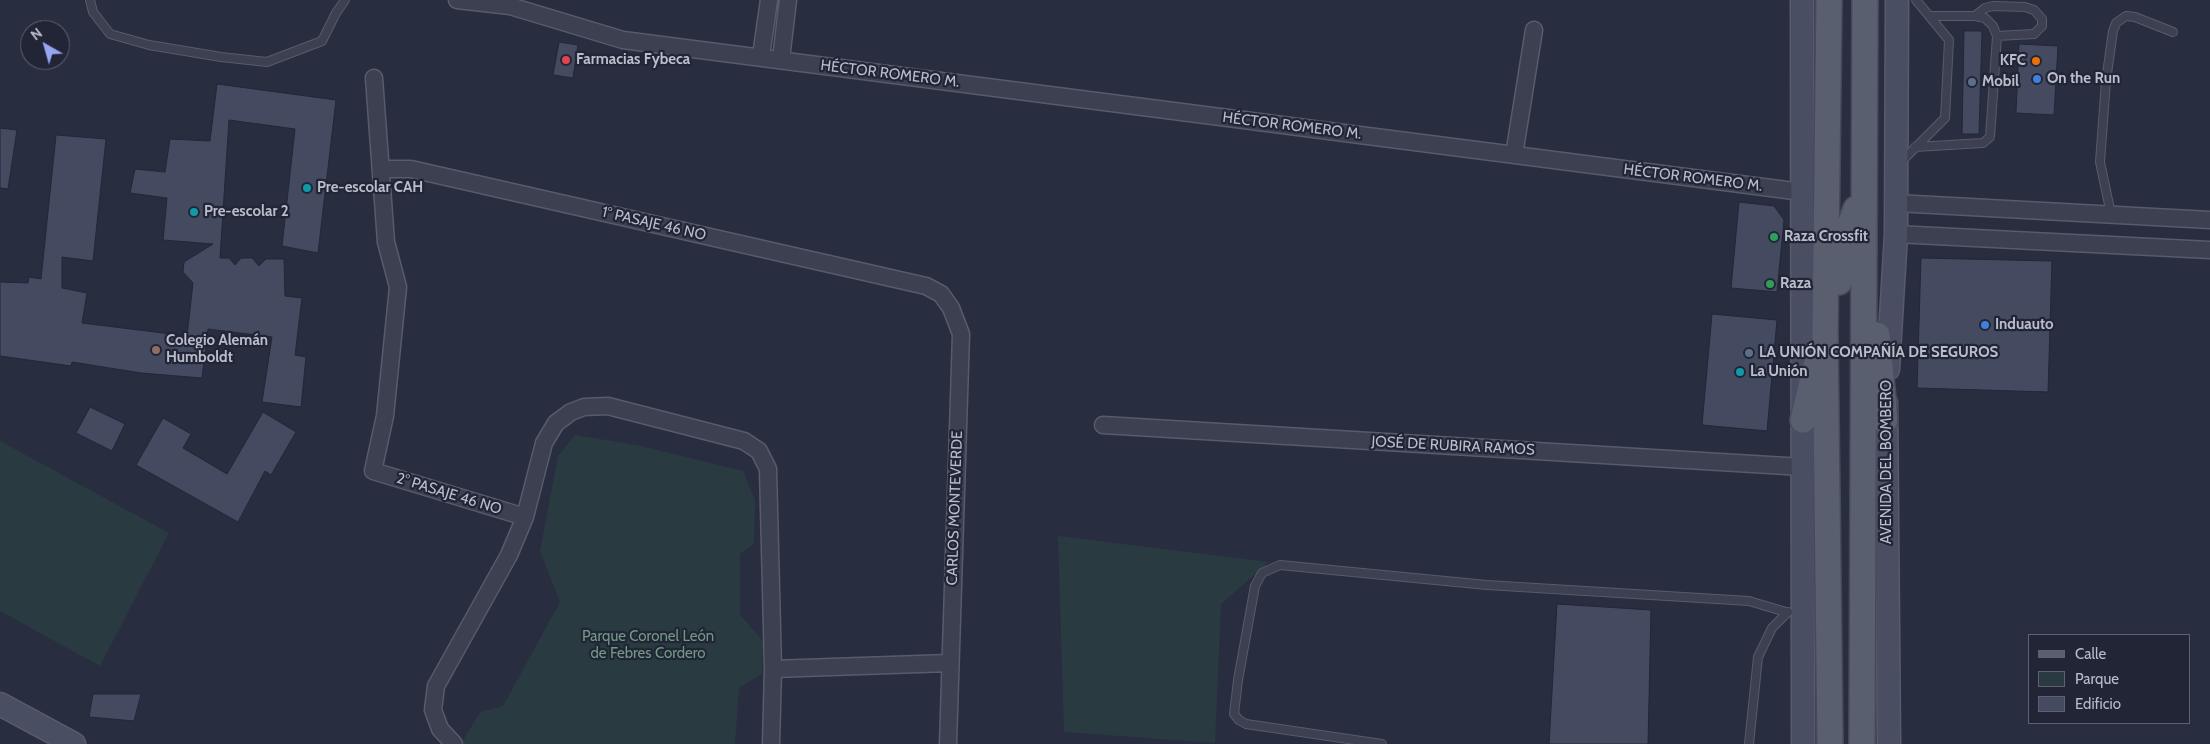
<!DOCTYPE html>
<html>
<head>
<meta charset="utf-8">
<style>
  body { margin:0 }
  #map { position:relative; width:2210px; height:744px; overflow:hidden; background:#282d40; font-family:Cabin,sans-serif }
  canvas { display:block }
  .legend { position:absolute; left:2028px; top:634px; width:162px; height:90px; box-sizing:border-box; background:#212536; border:1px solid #5e6172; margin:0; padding:6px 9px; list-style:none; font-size:15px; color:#b9bccb }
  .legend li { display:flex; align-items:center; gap:10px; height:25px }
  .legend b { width:25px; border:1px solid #5e6172 }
  .north { position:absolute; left:20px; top:20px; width:50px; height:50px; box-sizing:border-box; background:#212536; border:1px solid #5e6172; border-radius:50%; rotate:322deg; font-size:14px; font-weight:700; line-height:20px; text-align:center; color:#b9bccb }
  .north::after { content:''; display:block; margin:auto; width:18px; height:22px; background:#96a6f3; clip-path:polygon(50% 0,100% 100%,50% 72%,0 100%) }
</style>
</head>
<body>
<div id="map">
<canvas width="2210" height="744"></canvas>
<ul class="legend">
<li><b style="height:6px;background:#5a5f70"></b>Calle</li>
<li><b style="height:14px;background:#2a3a41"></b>Parque</li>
<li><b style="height:14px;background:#444a60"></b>Edificio</li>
</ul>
<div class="north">N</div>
</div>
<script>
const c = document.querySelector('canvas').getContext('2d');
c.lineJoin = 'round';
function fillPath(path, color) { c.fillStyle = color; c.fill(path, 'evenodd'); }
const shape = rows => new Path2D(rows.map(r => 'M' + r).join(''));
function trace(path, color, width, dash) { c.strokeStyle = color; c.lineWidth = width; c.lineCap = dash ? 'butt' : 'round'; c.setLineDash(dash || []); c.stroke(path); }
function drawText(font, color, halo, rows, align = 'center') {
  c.font = font + ' Cabin,sans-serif'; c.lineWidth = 4.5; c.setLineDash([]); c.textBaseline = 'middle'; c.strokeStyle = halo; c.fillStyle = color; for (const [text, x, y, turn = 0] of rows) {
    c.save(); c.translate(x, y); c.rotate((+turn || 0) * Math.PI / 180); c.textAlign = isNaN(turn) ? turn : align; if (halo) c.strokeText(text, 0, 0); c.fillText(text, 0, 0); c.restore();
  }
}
fillPath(shape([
  [575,435,637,445,743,471,755,500,754,544,740,554,740,615,763,641,762,674,739,688,735,744,461,744,480,712,503,706,560,602,540,551,558,456],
  [0,441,169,533,100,666,0,611],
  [1058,536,1269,562,1221,604,1215,743,1064,732]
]), '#2a3a41');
const building = shape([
  [1964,31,1982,31,1979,134,1962,134,1964,31],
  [559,42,578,45,573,78,553,75,559,42],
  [2019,44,2058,46,2054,115,2016,113,2019,44],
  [217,84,336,100,318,253,282,246,295,129,229,120,220,258,229,258,235,265,241,258,252,258,259,266,266,259,284,259,285,296,302,298,295,355,306,357,301,407,262,402,272,337,208,329,202,378,141,373,72,362,71,366,0,356,0,282,28,283,29,277,41,279,56,135,106,139,93,261,62,257,62,288,87,293,82,323,187,336,193,283,183,272,184,262,213,244,163,240,167,198,130,193,135,169,165,172,170,139,210,141,217,84],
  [0,128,17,130,8,189,0,188,0,128],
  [1739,202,1774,206,1784,220,1777,292,1731,288,1739,202],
  [1921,258,2052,261,2048,392,1917,388,1921,258],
  [1712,314,1777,320,1767,431,1702,425,1712,314],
  [90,407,125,424,112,451,76,433,90,407],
  [263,412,296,432,271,475,265,471,238,522,136,465,163,418,191,434,183,448,227,474,263,412],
  [1557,604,1651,610,1648,744,1549,744,1557,604],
  [93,694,141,694,134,721,89,717,93,694]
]);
fillPath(building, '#444a60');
trace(building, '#232738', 1);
const service = shape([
  [90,0,93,12,110,34,149,45,221,57,267,62,322,41,336,13,345,0],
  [1975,16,1985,8,1993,6,2025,7,2034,10,2042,19,2042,26,2034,34,1997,36],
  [1915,147,1983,143,1990,137,1997,36,1993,26,1985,18,1975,16,1931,16],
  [1902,161,1945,118,1949,40,1916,0],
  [2111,214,2100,162,2106,81,2113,31,2116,23,2126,16,2135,17,2173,32],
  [1382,744,1246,724,1239,720,1234,714,1238,680,1255,586,1262,573,1280,565,1487,585,1749,601,1786,612],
  [1749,744,1758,657,1772,628,1788,612]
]);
const minor = shape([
  [457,0,510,6,623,40,1802,192],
  [761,56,769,0],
  [781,59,788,0],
  [374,78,386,242,398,287,385,416,373,471,525,517],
  [1514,155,1534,30],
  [381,169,411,169,926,286,941,294,951,308,961,334,948,744],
  [1896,203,2210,220],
  [1896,234,2210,250],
  [1103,425,1803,467],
  [773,669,949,663],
  [454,744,440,729,433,710,436,686,509,555,525,517,544,443,556,423,571,412,584,407,608,406,744,441,759,451,768,469,773,669,771,744]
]);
const secondary = shape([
  [1802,0,1803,744],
  [1888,369,1896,234,1897,0],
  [1886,403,1889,744],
  [0,704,74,744]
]);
const primary = shape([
  [1829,0,1825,332,1830,744],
  [1839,282,1841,259,1850,225,1856,209],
  [1877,335,1885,420],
  [1803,420,1816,366],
  [1862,744,1865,0]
]);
trace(service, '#575b6b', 10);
trace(minor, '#575b6b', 19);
trace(secondary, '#575b6b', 25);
trace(primary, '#46495a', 28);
trace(service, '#3c4050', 8);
trace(minor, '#3c4050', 16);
trace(secondary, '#4a4e63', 22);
trace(primary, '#5a5f70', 25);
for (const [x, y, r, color] of [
  [566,60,5,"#e0444e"],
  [2036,61,5,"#e8710a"],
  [2037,79,5,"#3f7fe0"],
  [1972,82,5,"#5c6f8a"],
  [307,188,5,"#0f9aa8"],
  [194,212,5,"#0f9aa8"],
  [1774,237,5,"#2e9e5b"],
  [1770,284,5,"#2e9e5b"],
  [1985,325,5,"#3f7fe0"],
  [156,350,5,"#8d6e63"],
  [1749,353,5,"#5c6f8a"],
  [1740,372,5,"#0f9aa8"]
]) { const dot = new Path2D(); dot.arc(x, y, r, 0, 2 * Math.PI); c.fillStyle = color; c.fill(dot); trace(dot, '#212536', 2); }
drawText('bold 15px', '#b9bccb', '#212536', [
  ["Farmacias Fybeca",576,60],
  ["KFC",2026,61,"right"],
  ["On the Run",2047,79],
  ["Mobil",1982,82],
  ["Pre-escolar CAH",317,188],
  ["Pre-escolar 2",204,212],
  ["Raza Crossfit",1784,237],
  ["Raza",1780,284],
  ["Induauto",1995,325],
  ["Colegio Alemán",166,341],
  ["Humboldt",166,358],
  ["LA UNIÓN COMPAÑÍA DE SEGUROS",1759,353],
  ["La Unión",1750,372]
], 'left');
drawText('15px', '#b9bccb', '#212536', [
  ["HÉCTOR ROMERO M.",890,74,7],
  ["HÉCTOR ROMERO M.",1292,126,7],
  ["HÉCTOR ROMERO M.",1693,178,7],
  ["1° PASAJE 46 NO",654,224,13],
  ["JOSÉ DE RUBIRA RAMOS",1453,446,3],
  ["AVENIDA DEL BOMBERO",1887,462,-90],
  ["2° PASAJE 46 NO",449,494,17],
  ["CARLOS MONTEVERDE",955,508,-88]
]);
drawText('15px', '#719a83', '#212536', [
  ["Parque Coronel León",648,637],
  ["de Febres Cordero",648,654]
]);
</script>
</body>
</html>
